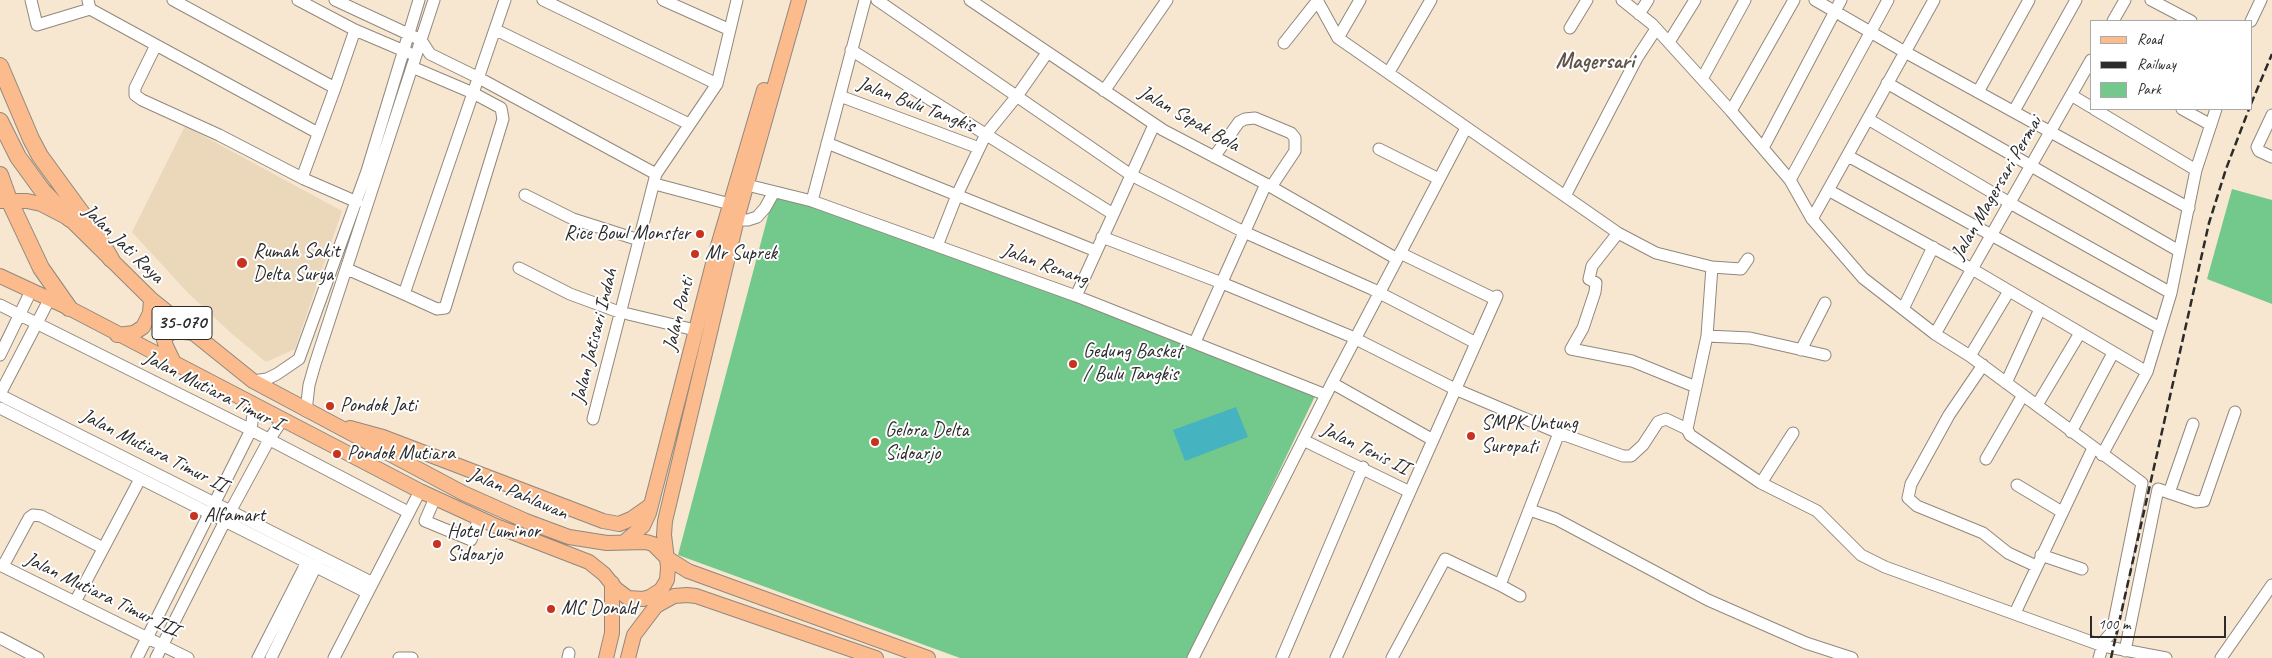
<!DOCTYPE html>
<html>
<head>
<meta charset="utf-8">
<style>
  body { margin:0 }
  #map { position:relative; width:2272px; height:658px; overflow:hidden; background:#f7e6d0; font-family:Caveat,sans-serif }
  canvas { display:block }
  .legend { position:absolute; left:2090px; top:20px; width:162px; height:90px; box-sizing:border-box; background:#fff; border:1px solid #aaa; margin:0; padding:6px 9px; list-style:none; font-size:15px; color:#2b2b2b }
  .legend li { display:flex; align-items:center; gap:10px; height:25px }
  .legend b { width:25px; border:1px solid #aaa }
  .scale { position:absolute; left:2090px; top:616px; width:136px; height:22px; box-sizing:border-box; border:2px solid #2b2b2b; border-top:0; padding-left:6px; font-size:15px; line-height:18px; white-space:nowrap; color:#2b2b2b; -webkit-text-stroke:4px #fff; paint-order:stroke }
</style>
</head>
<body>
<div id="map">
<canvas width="2272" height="658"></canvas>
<ul class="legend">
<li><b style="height:6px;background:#fbbb8c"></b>Road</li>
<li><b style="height:6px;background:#2b2b2b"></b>Railway</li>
<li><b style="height:14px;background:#73c88c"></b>Park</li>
</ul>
<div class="scale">100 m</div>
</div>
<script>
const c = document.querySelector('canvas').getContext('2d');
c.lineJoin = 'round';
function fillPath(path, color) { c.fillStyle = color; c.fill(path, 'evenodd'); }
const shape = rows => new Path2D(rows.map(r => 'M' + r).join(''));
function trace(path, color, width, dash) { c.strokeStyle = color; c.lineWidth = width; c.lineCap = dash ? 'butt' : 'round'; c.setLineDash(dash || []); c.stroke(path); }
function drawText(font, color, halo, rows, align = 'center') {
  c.font = font + ' Caveat,sans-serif'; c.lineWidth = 4; c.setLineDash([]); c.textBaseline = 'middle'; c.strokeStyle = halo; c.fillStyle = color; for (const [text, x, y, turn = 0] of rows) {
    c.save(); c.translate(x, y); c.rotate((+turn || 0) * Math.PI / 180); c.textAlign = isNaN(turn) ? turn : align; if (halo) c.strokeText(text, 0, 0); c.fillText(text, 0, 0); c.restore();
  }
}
fillPath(shape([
  [185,126,342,211,295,349,266,362,231,333,188,293,132,232]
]), '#ebd8ba');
fillPath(shape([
  [2232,189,2272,200,2272,304,2207,279],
  [774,193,1076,296,1316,394,1190,658,960,658,678,555]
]), '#73c88c');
fillPath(shape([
  [1236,407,1248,437,1185,461,1173,430]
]), '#45b3c0');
const minor = shape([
  [31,0,37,25,90,9],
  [88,0,90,9,156,45,135,88,135,95,142,100,219,135,304,179,357,202],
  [173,0,335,88,355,30],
  [298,0,355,30,409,53],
  [335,0,421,40,430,54,479,78,656,174],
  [543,0,717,84],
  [663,0,728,29],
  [877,0,1131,175,1244,232,1372,289,1476,343],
  [970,0,1163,130,1266,184,1397,259],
  [1317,0,1338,38,1618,233,1656,253,1712,267,1741,269,1748,259],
  [1622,0,1652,24,1731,111,1790,180,1812,219,1863,278,1935,334,1970,356,2142,483,2112,632,2104,641,2099,658],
  [1815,0,1905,52,2189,208],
  [2151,0,2191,21],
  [1639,14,1648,0],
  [2113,21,2125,0],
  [2251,21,2261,0],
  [1570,28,1587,0],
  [496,30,689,124],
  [1338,38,1360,0],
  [1669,42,1695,0],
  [1284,43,1318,0],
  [156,45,318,133],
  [851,50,1113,214],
  [1389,72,1431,0],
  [1702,79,1745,0],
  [1887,83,2179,251],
  [1104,91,1167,0],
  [1978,92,2029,0],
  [2071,95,2091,107],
  [840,96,979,148],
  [2094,109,2196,170],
  [2182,109,2211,125],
  [1731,111,1794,0],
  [2014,111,2076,0],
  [2272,115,2257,147,2259,151,2272,157],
  [1868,119,2010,203,2171,293],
  [827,143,1096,251],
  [1763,148,1841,0],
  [1379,149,1439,179],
  [1848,156,2160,328],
  [1214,157,1239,122,1245,119,1255,118,1291,133,1295,138,1295,151,1271,187],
  [302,178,335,88],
  [1790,180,1888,0],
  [655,184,730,204],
  [747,185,812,201,1076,296,1326,395],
  [1828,190,1972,269,2147,372],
  [525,195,573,219,639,240],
  [1565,196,1637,58,1656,29],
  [812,201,865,0],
  [1812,219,1934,0],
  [737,220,748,220,757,217,765,208,774,192],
  [1618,233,1592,266,1589,279,1596,283,1595,292,1583,328,1571,349,1632,361,1696,387],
  [1102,237,1222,283,1350,336,1455,389,1559,433,1623,456,1631,456,1643,445,1658,422,1666,419,1687,429,1690,435,1761,483,1817,511,1861,555,1885,567,2103,646,2166,658],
  [937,246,957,195,986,134,1017,96,1047,53],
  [1400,253,1495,299],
  [519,268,570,294,619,312],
  [347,269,404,294,505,0],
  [404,294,437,309,445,308,503,119,501,108,473,93,412,67],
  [1076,296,1154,125],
  [0,305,251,430,408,512],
  [1903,309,1933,247],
  [628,314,695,330],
  [1935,334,2091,60],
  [1707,336,1750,338,1825,355],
  [1195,342,1266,184],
  [1801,350,1825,303],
  [0,355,31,291],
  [1970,356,2009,291],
  [1983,365,1949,415,1911,484,1908,498,1917,506,1983,533,2008,553,2036,566],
  [253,381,267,379,277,374,299,359,367,171,419,0],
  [1332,383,1433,440],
  [2006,383,2040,309],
  [0,394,49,300],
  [0,395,371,582],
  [2037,405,2080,333],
  [0,408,366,592],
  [306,411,309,385,315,364,434,0],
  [593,419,656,174,717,84,737,0],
  [1687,429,1707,336,1712,267],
  [2071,432,2113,353],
  [1303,440,1410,492],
  [2102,455,2147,372,2171,293,2196,170,2216,109],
  [1986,459,2023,395],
  [1761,483,1793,433],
  [2017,485,2062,512],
  [2169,493,2193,424],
  [435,498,425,521,471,540,479,518],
  [1530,510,1556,519,1708,600,1806,643,1852,658],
  [2041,555,2082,569],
  [0,565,188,658],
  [3,566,29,518,33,515,41,516,103,548],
  [1500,585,1559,433],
  [75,602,140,479],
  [2015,613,2093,448],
  [0,638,38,658],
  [2125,651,2158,489,2196,502,2204,501,2235,412],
  [137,658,251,430,254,406],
  [156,658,225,521,269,440,283,419],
  [258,658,307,562],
  [271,658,316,566],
  [334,658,420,491],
  [399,658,412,658],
  [568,658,569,653],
  [1193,658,1332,383,1466,128],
  [1282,658,1363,467],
  [1336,658,1497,296],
  [1392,658,1445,559,1500,585,1520,596],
  [2221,658,2272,585]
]);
const major = shape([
  [0,201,27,201,41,204,70,219,151,299,253,381,463,493,526,521,569,537,607,543,646,542,653,544,667,558,688,571,928,658],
  [0,276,69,308,420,491,496,526,589,562,604,574,616,589,628,598,643,599,650,597,661,590,667,580,668,567,664,535,665,521,738,215,799,0],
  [117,335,134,333,143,327,150,313,151,299],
  [175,365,166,346,164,340,167,335,175,331,194,333],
  [350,428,383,437,603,521,619,524,631,519,651,505],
  [624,542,643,526,649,513,715,256,764,90],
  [606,658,612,633,612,583],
  [628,658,634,635,656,606,674,596,687,595,696,596,876,658]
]);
const highway = shape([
  [0,66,31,139,40,156,94,230,111,259],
  [0,121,18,157,42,190,70,219],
  [0,175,9,200,41,268,69,308]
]);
trace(minor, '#91887e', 13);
trace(major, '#91887e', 16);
trace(highway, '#91887e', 18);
trace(minor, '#fff', 11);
trace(major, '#fbbb8c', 14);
trace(highway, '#fbbb8c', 16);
trace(shape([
  [2251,104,2272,54],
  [2111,658,2209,223,2226,169,2249,109]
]), '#2b2b2b', 2.5, [8, 4]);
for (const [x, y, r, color] of [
  [700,234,5,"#c8321e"],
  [695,254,5,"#c8321e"],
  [242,263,6,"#c8321e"],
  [1073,364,5,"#c8321e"],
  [330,406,5,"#c8321e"],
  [1471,436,5,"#c8321e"],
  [875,442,5,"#c8321e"],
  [337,454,5,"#c8321e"],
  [194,516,5,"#c8321e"],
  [437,544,5,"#c8321e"],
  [551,609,5,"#c8321e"]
]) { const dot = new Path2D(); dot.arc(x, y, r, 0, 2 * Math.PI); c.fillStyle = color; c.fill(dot); trace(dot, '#fff', 2); }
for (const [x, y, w] of [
  [182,323,60]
]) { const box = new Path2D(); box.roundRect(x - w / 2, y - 16.5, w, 33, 4); c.fillStyle = '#fff'; c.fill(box); trace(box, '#2b2b2b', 1); }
drawText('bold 19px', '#2b2b2b', null, [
  ["35-070",182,323]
]);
drawText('20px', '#2b2b2b', '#fff', [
  ["Jalan Bulu Tangkis",916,105,21],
  ["Jalan Sepak Bola",1189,119,30],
  ["Jalan Magersari Permai",1997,188,-60],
  ["Jalan Jati Raya",123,244,44],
  ["Jalan Renang",1045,265,20],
  ["Jalan Ponti",679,314,-76],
  ["Jalan Jatisari Indah",595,336,-76],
  ["Jalan Mutiara Timur I",213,391,27],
  ["Jalan Tenis II",1365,449,26],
  ["Jalan Mutiara Timur II",154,451,27],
  ["Jalan Pahlawan",518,494,23],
  ["Jalan Mutiara Timur III",102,595,26]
]);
drawText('20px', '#2b2b2b', '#fff', [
  ["Rice Bowl Monster",690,234,"right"],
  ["Rumah Sakit",253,252],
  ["Delta Surya",253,275],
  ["Mr Suprek",705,254],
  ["Gedung Basket",1083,352],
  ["/ Bulu Tangkis",1083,375],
  ["Pondok Jati",340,406],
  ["SMPK Untung",1481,424],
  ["Suropati",1481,447],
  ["Gelora Delta",885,431],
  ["Sidoarjo",885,454],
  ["Pondok Mutiara",347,454],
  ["Alfamart",204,516],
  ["Hotel Luminor",447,532],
  ["Sidoarjo",447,555],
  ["MC Donald",561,609]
], 'left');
drawText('bold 22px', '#615449', '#fff', [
  ["Magersari",1595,62]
]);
</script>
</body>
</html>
